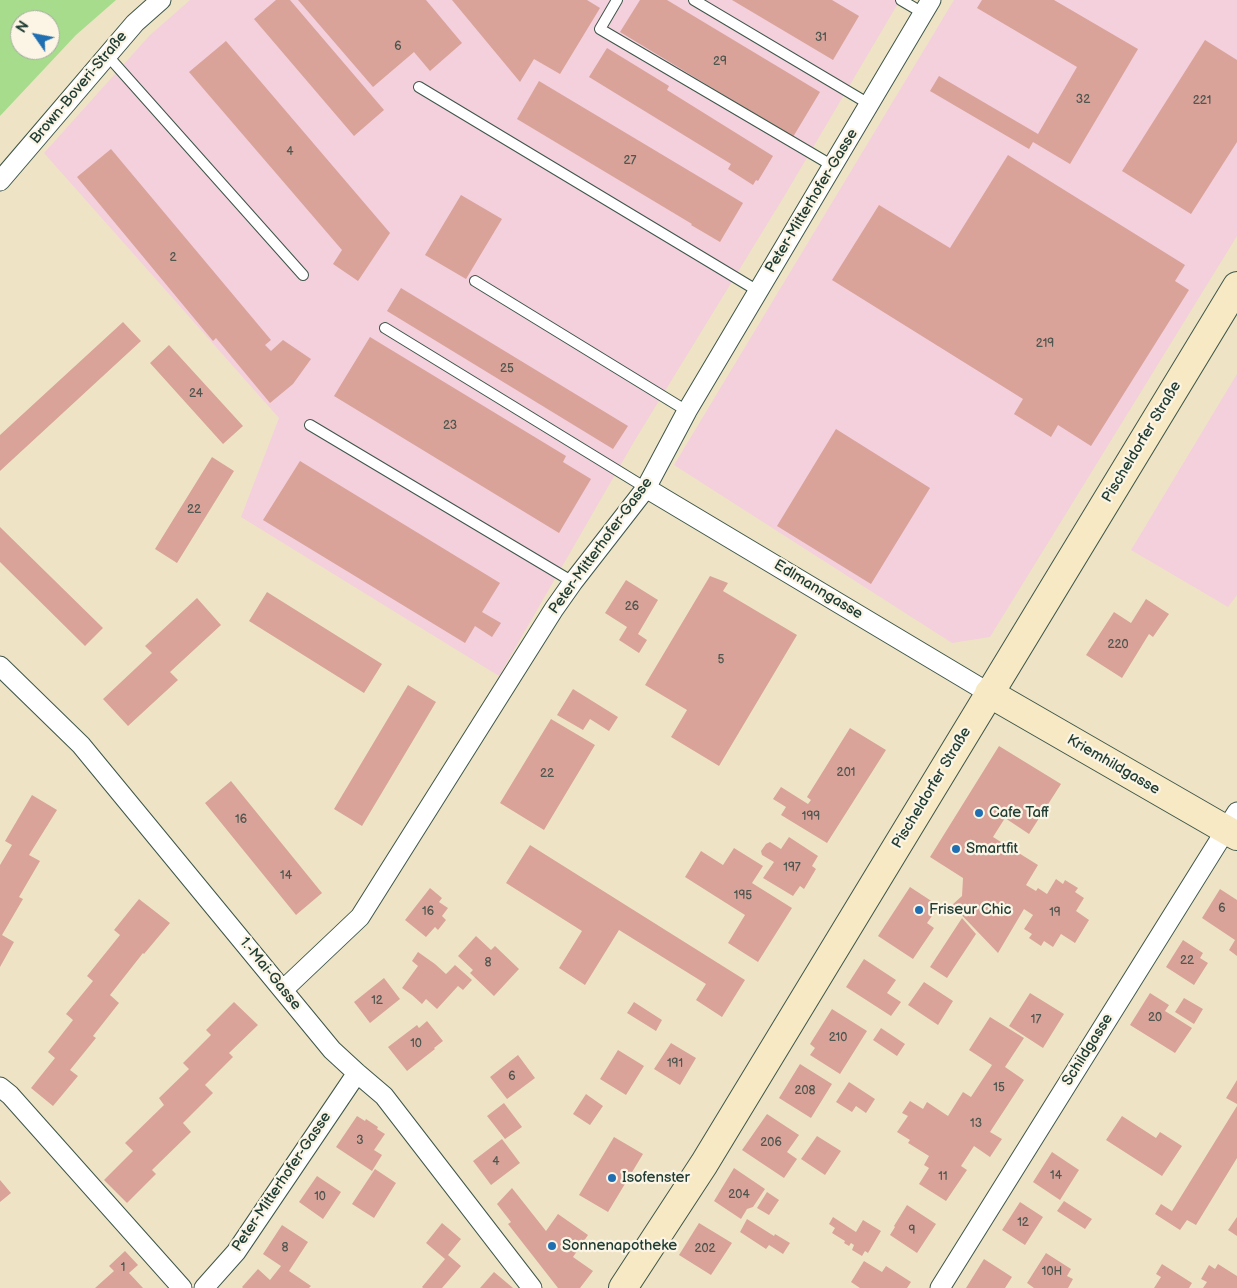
<!DOCTYPE html>
<html>
<head>
<meta charset="utf-8">
<style>
  body { margin:0 }
  #map { position:relative; width:1237px; height:1288px; overflow:hidden; background:#eee4c5; font-family:"Balsamiq Sans",sans-serif }
  canvas { display:block }
  .north { position:absolute; left:10px; top:10px; width:50px; height:50px; box-sizing:border-box; background:#fcf5e5; border:1px solid #a4ab9e; border-radius:50%; rotate:303deg; font-size:14px; font-weight:700; line-height:20px; text-align:center; color:#1f3d34 }
  .north::after { content:''; display:block; margin:auto; width:18px; height:22px; background:#1f6fb2; clip-path:polygon(50% 0,100% 100%,50% 72%,0 100%) }
</style>
</head>
<body>
<div id="map">
<canvas width="1237" height="1288"></canvas>
<div class="north">N</div>
</div>
<script>
const c = document.querySelector('canvas').getContext('2d');
c.lineJoin = 'round';
function fillPath(path, color) { c.fillStyle = color; c.fill(path, 'evenodd'); }
const shape = rows => new Path2D(rows.map(r => 'M' + r).join(''));
function trace(path, color, width, dash) { c.strokeStyle = color; c.lineWidth = width; c.lineCap = dash ? 'butt' : 'round'; c.setLineDash(dash || []); c.stroke(path); }
function drawText(font, color, halo, rows, align = 'center') {
  c.font = font + ' "Balsamiq Sans",sans-serif'; c.lineWidth = 4.5; c.setLineDash([]); c.textBaseline = 'middle'; c.strokeStyle = halo; c.fillStyle = color; for (const [text, x, y, turn = 0] of rows) {
    c.save(); c.translate(x, y); c.rotate((+turn || 0) * Math.PI / 180); c.textAlign = isNaN(turn) ? turn : align; if (halo) c.strokeText(text, 0, 0); c.fillText(text, 0, 0); c.restore();
  }
}
fillPath(shape([
  [190,0,900,0,785,195,635,440,499,676,241,517,279,418,44,153,150,35],
  [954,0,1237,0,1237,236,990,637,952,643,674,465],
  [1237,374,1237,595,1228,607,1131,550]
]), '#f4cfdc');
fillPath(shape([
  [0,0,116,0,76,35,0,116],
  [20,20,50,20,50,50,20,50]
]), '#a6dc8c');
fillPath(shape([
  [276,0,290,0,384,110,354,136,254,19],
  [298,0,426,0,462,43,430,71,414,52,373,87],
  [452,0,587,0,600,8,560,74,534,59,520,82],
  [640,0,667,0,820,92,793,137,620,32],
  [732,0,832,0,859,16,833,60],
  [982,0,1054,0,1138,49,1070,164,1033,142,1029,149,930,91,939,76,1038,134,1077,67,977,8],
  [1205,40,1237,60,1237,142,1191,214,1122,171],
  [226,41,390,233,358,281,333,264,342,250,189,72],
  [607,48,669,86,667,90,773,156,758,181,756,180,753,185,728,169,731,164,589,77],
  [539,81,743,203,720,242,691,225,692,224,517,119],
  [111,149,271,340,265,345,271,351,283,340,311,359,293,384,270,403,216,338,213,341,77,177],
  [1008,155,1185,265,1175,281,1189,290,1091,446,1058,425,1051,437,1014,414,1023,399,832,280,879,205,950,248],
  [461,195,502,219,466,279,425,255],
  [401,288,628,426,613,449,387,311],
  [123,322,141,341,0,471,0,435],
  [370,337,566,456,563,462,591,479,559,533,334,396],
  [169,345,243,426,223,444,150,363],
  [836,429,930,488,871,584,777,526],
  [212,457,234,471,177,563,155,549],
  [300,461,500,583,482,612,501,623,492,637,475,626,465,643,263,520],
  [0,527,103,628,85,646,0,562],
  [710,576,728,583,723,591,797,635,719,766,671,737,687,710,645,685],
  [626,580,658,600,638,634,647,640,639,653,619,640,627,627,605,613],
  [267,592,382,664,364,693,249,621],
  [197,598,221,625,170,672,178,680,128,726,103,699,152,653,145,646],
  [1146,599,1169,614,1153,637,1149,634,1122,678,1086,655,1114,612,1131,623],
  [408,685,436,702,362,826,334,809],
  [573,689,618,717,609,731,590,719,583,730,557,715],
  [551,719,595,745,544,830,500,803],
  [850,728,886,750,827,843,781,815,786,807,773,799,781,787,808,804,811,800,807,797],
  [999,746,1061,784,1029,834,1005,818,993,837,1038,865,1026,885,1036,891,1038,888,1047,894,1056,879,1063,884,1065,880,1078,888,1075,892,1084,898,1076,911,1089,920,1075,943,1061,934,1053,947,1044,941,1041,946,1029,938,1032,934,1024,929,1033,915,1024,909,998,953,952,905,962,896,963,878,930,857],
  [231,781,322,893,296,915,205,803],
  [32,795,57,810,29,855,40,861,19,897,23,899,2,935,14,942,0,967,0,865,12,845,5,841],
  [789,837,818,856,812,866,816,869,804,889,800,886,793,896,763,878,774,862,762,855,761,851,766,844,770,842,781,849],
  [530,845,745,980,722,1017,696,1000,706,984,619,930,585,985,559,968,582,931,506,883],
  [734,848,763,866,752,883,792,908,758,962,728,943,745,915,685,877,701,851,723,865],
  [910,887,939,906,927,923,934,928,913,959,878,936],
  [430,888,442,898,439,902,448,908,442,916,446,920,438,930,435,927,426,937,405,920],
  [1220,889,1237,900,1237,956,1229,950,1235,940,1202,918],
  [139,899,170,923,144,954,143,953,110,995,119,1003,93,1036,96,1038,70,1070,78,1076,53,1106,31,1088,55,1058,48,1052,73,1020,66,1014,93,981,87,976,120,935,114,930],
  [962,918,976,934,947,978,930,967],
  [476,936,491,950,495,946,519,969,494,996,470,973,473,970,458,956],
  [1183,940,1203,953,1200,958,1208,963,1194,985,1166,967],
  [418,952,435,964,446,974,455,965,472,980,463,990,458,986,437,1009,426,999,422,1004,412,995,402,988,418,966,412,961],
  [864,959,896,980,887,993,901,1002,891,1016,846,987],
  [384,978,400,999,370,1023,354,1002],
  [924,982,953,1001,938,1025,908,1005],
  [1030,993,1064,1014,1043,1048,1009,1026],
  [1150,993,1169,1005,1165,1011,1192,1028,1175,1053,1130,1025],
  [1184,998,1203,1009,1194,1024,1175,1012],
  [234,1002,258,1025,229,1053,233,1057,205,1085,213,1093,183,1123,191,1132,152,1170,156,1174,127,1203,104,1180,133,1151,125,1143,164,1105,159,1098,189,1069,183,1063,211,1035,206,1030],
  [634,1002,662,1020,656,1031,627,1013],
  [832,1009,867,1031,840,1074,810,1055,815,1048,810,1044],
  [990,1017,1024,1038,1005,1067,1024,1080,990,1132,1002,1139,990,1157,974,1146,961,1166,967,1170,946,1201,919,1184,929,1168,924,1165,929,1156,908,1143,910,1140,897,1132,908,1116,902,1113,910,1101,923,1109,927,1102,948,1116,963,1092,971,1097,992,1065,969,1050],
  [427,1021,443,1041,434,1048,435,1049,407,1071,388,1047,417,1025,419,1028],
  [881,1028,905,1044,897,1056,873,1040],
  [671,1043,696,1058,680,1085,654,1069],
  [618,1050,644,1066,626,1095,600,1079],
  [518,1055,535,1078,507,1099,490,1077],
  [800,1064,832,1084,811,1118,779,1098],
  [1237,1080,1237,1104,1226,1098],
  [849,1082,875,1099,866,1113,856,1106,852,1112,836,1102],
  [586,1094,603,1106,590,1125,573,1114],
  [504,1103,522,1127,505,1139,487,1116],
  [1237,1106,1237,1158,1196,1225,1187,1220,1180,1230,1155,1214,1161,1204,1172,1211],
  [767,1114,799,1135,787,1152,797,1159,784,1178,742,1150],
  [357,1116,365,1121,366,1119,378,1127,377,1129,385,1134,374,1150,382,1155,372,1171,336,1147],
  [1122,1116,1156,1138,1160,1132,1182,1146,1162,1176,1106,1140],
  [817,1136,841,1151,825,1175,801,1159],
  [614,1137,643,1154,608,1212,579,1195],
  [502,1139,520,1163,491,1185,473,1161],
  [1052,1152,1079,1170,1060,1200,1033,1182],
  [734,1168,765,1189,753,1207,747,1209,741,1219,714,1201],
  [375,1169,396,1183,374,1218,352,1204],
  [317,1176,341,1192,323,1219,299,1202],
  [0,1180,11,1193,0,1202],
  [512,1188,546,1231,558,1214,588,1235,573,1257,593,1271,580,1288,558,1288,508,1224,511,1222,497,1204],
  [767,1192,779,1200,769,1215,757,1208],
  [1064,1201,1092,1219,1085,1229,1057,1211],
  [1020,1202,1043,1217,1025,1245,1002,1230],
  [907,1205,936,1224,917,1253,890,1235,895,1227,894,1226],
  [833,1217,856,1232,863,1220,881,1231,868,1253,865,1251,862,1256,852,1250,854,1245,851,1243,849,1246,844,1243,845,1241,832,1233,835,1228,829,1224],
  [1237,1217,1237,1236,1228,1230],
  [747,1219,774,1236,775,1234,790,1243,783,1254,769,1245,766,1249,740,1232],
  [442,1223,461,1239,448,1255,461,1266,442,1288,423,1288,422,1287,445,1259,426,1243],
  [699,1223,732,1243,711,1275,679,1255],
  [282,1225,308,1242,289,1271,311,1286,309,1288,243,1288,242,1287,258,1269,270,1280,281,1266,263,1254],
  [125,1251,138,1265,129,1273,143,1288,95,1288,114,1271,109,1266],
  [1046,1253,1071,1269,1067,1276,1073,1279,1068,1288,1034,1288,1027,1283],
  [984,1259,1012,1277,1005,1288,966,1288],
  [864,1261,882,1272,886,1266,911,1282,907,1288,860,1288,851,1282],
  [1162,1264,1192,1283,1189,1288,1154,1288,1161,1277,1156,1274],
  [1218,1264,1237,1276,1237,1288,1203,1288,1207,1282,1201,1279,1209,1265,1215,1269],
  [494,1272,513,1288,480,1288]
]), '#d9a39a');
const lane = shape([
  [617,0,600,29,833,166],
  [694,0,869,104],
  [901,0,923,13],
  [107,55,303,275],
  [419,87,758,291],
  [475,281,687,411],
  [385,328,646,488],
  [310,425,573,582]
]);
const street = shape([
  [0,181,135,23,161,0],
  [646,488,989,693],
  [0,666,81,745,332,1050,357,1073,384,1096,532,1288],
  [283,990,360,917,554,609,573,582,646,488,687,411,931,0],
  [0,1087,10,1095,182,1288],
  [204,1288,236,1252,357,1073],
  [940,1288,1237,812]
]);
const secondary = shape([
  [989,693,1237,836],
  [623,1288,704,1164,1237,286]
]);
trace(lane, '#3e564a', 12);
trace(street, '#3e564a', 21);
trace(secondary, '#3e564a', 30);
trace(lane, '#fff', 10);
trace(street, '#fff', 19);
trace(secondary, '#f7e9c3', 28);
for (const [x, y, r, color] of [
  [979,813,5,"#1f6fb2"],
  [956,849,5,"#1f6fb2"],
  [919,910,5,"#1f6fb2"],
  [612,1178,5,"#1f6fb2"],
  [552,1246,5,"#1f6fb2"]
]) { const dot = new Path2D(); dot.arc(x, y, r, 0, 2 * Math.PI); c.fillStyle = color; c.fill(dot); trace(dot, '#fcf5e5', 2); }
drawText('12px', '#4e564e', null, [
  ["31",821,38],
  ["6",398,47],
  ["29",720,62],
  ["32",1083,100],
  ["221",1202,101],
  ["4",290,152],
  ["27",630,161],
  ["2",173,258],
  ["219",1045,344],
  ["25",507,369],
  ["24",196,394],
  ["23",450,426],
  ["22",194,510],
  ["26",632,607],
  ["220",1118,645],
  ["5",721,660],
  ["201",846,773],
  ["22",547,774],
  ["199",811,817],
  ["16",241,820],
  ["197",792,868],
  ["14",286,876],
  ["195",743,896],
  ["6",1222,909],
  ["16",428,912],
  ["19",1055,913],
  ["22",1187,961],
  ["8",488,963],
  ["12",377,1001],
  ["20",1155,1018],
  ["17",1036,1020],
  ["210",838,1038],
  ["10",416,1044],
  ["191",675,1064],
  ["6",512,1077],
  ["15",999,1088],
  ["208",805,1091],
  ["13",976,1124],
  ["3",360,1141],
  ["206",771,1143],
  ["4",496,1162],
  ["14",1056,1176],
  ["11",943,1177],
  ["204",739,1195],
  ["10",320,1197],
  ["12",1023,1223],
  ["9",912,1231],
  ["8",285,1248],
  ["202",705,1249],
  ["1",123,1268],
  ["10H",1052,1272]
]);
drawText('15px', '#1f3d34', '#fcf5e5', [
  ["Brown-Boveri-Straße",79,88,-50],
  ["Peter-Mitterhofer-Gasse",812,201,-59],
  ["Pischeldorfer Straße",1142,442,-59],
  ["Peter-Mitterhofer-Gasse",601,546,-54],
  ["Edlmanngasse",818,590,31],
  ["Kriemhildgasse",1113,765,30],
  ["Pischeldorfer Straße",932,788,-59],
  ["1.-Mai-Gasse",270,974,51],
  ["Schildgasse",1088,1050,-58],
  ["Peter-Mitterhofer-Gasse",282,1182,-56]
]);
drawText('15px', '#1f3d34', '#fcf5e5', [
  ["Cafe Taff",989,813],
  ["Smartfit",966,849],
  ["Friseur Chic",929,910],
  ["Isofenster",622,1178],
  ["Sonnenapotheke",562,1246]
], 'left');
</script>
</body>
</html>
